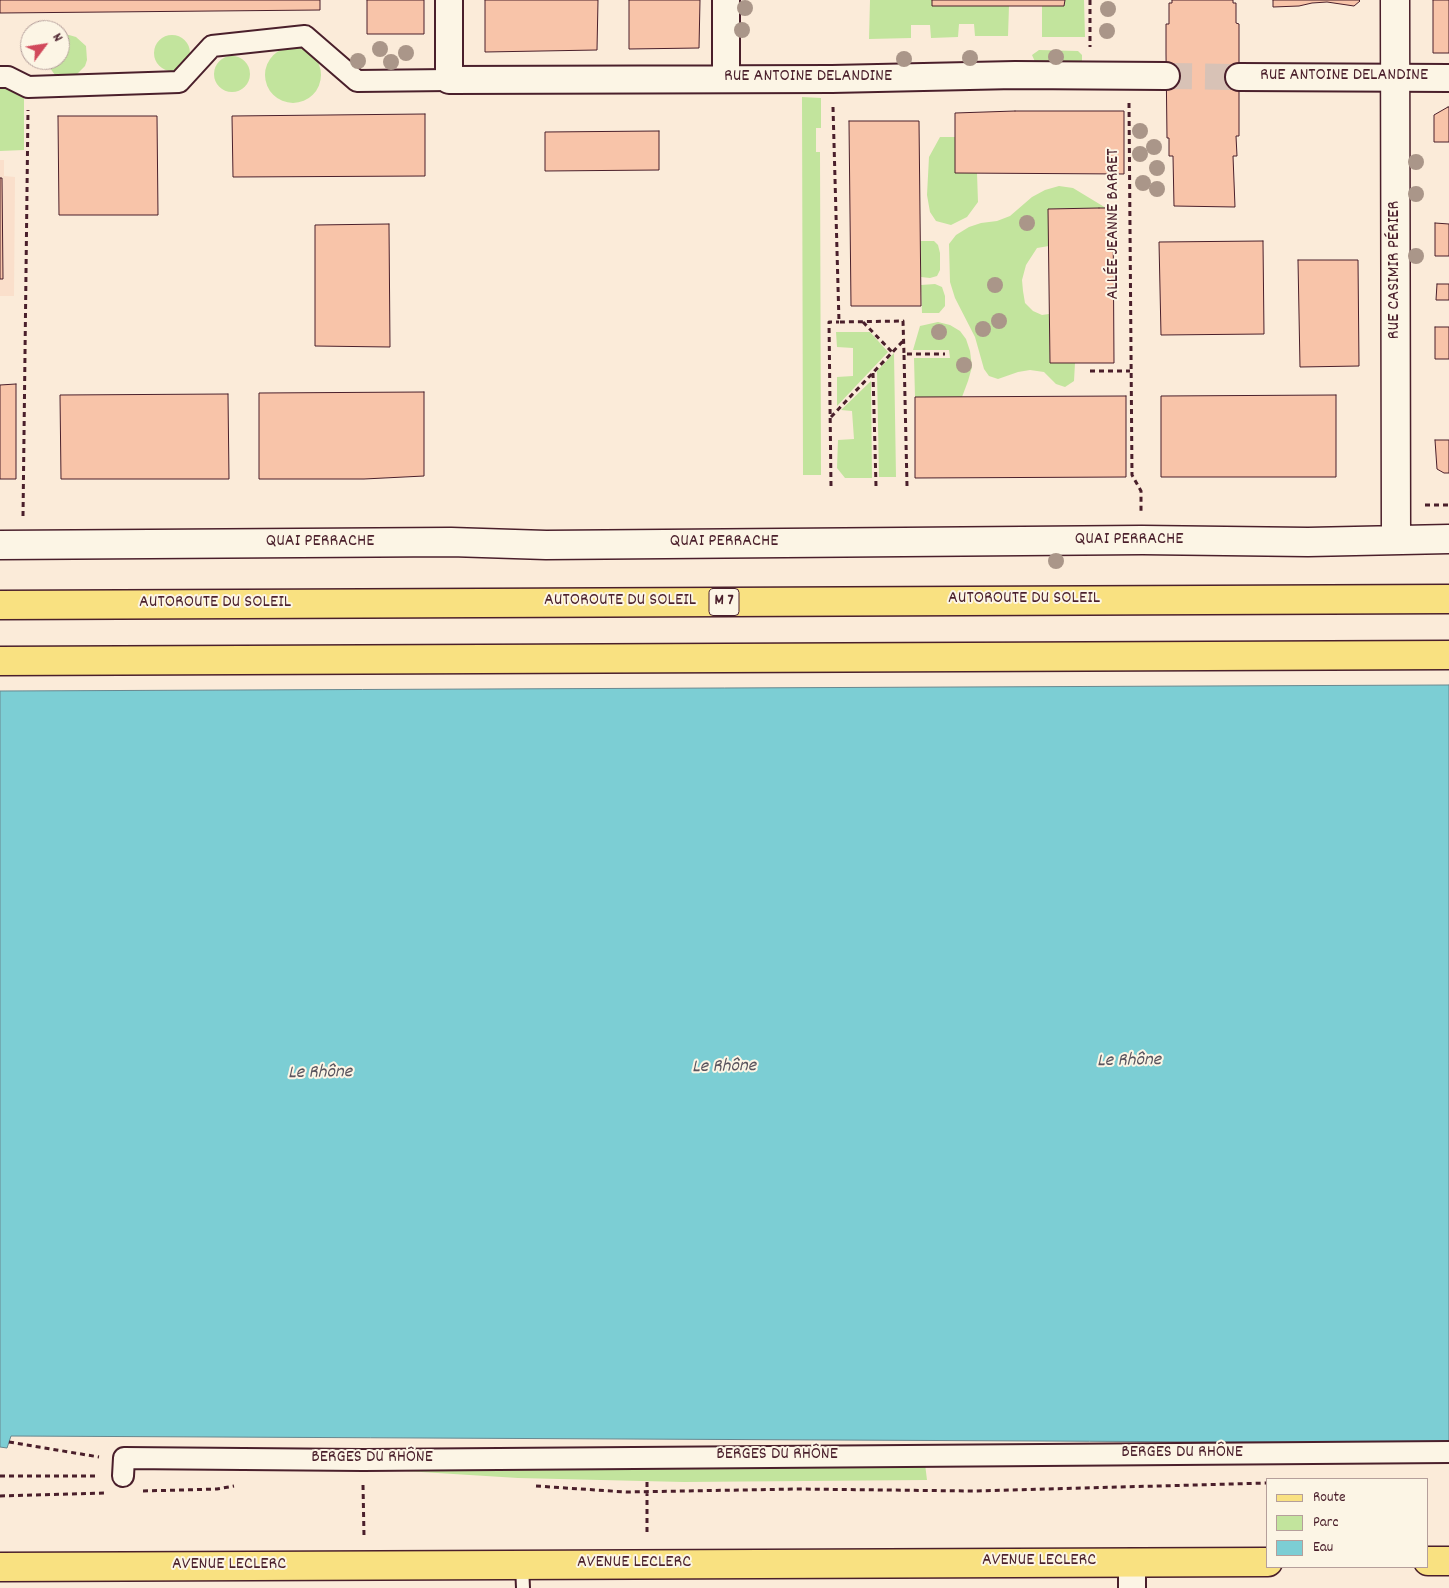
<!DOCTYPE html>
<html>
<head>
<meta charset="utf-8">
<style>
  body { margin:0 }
  #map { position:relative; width:1449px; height:1588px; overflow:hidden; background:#fbebd9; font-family:Dekko,sans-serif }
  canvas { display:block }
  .legend { position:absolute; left:1266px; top:1478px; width:162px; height:90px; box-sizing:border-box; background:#fcf5e5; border:1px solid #b59f9b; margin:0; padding:6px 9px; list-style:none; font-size:15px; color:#4a1f2b }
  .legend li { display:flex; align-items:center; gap:10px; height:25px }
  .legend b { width:25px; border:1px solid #b59f9b }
  .north { position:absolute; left:20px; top:20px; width:50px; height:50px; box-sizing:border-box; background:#fcf5e5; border:1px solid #b59f9b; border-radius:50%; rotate:59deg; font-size:14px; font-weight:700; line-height:20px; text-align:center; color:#4a1f2b }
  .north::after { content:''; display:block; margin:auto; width:18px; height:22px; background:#d1495b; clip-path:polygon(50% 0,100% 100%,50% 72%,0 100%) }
</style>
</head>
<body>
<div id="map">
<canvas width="1449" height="1588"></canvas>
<ul class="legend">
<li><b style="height:6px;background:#f9e181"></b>Route</li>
<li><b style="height:14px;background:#c2e49d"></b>Parc</li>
<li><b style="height:14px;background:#7cced4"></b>Eau</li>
</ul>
<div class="north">N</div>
</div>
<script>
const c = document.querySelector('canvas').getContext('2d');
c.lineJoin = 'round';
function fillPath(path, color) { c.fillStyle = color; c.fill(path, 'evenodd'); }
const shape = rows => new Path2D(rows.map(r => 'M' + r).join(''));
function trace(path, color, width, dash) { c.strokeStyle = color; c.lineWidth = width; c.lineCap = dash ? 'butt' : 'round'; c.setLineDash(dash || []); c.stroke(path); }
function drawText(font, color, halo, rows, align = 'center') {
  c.font = font + ' Dekko,sans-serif'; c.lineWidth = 4; c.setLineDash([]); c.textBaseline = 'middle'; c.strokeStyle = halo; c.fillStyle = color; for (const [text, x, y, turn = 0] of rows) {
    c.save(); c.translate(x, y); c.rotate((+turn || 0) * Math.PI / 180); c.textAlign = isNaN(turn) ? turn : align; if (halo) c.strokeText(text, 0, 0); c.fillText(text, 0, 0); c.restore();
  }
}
fillPath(shape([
  [0,160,4,160,4,176,15,177,14,296,0,296]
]), '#fadfcb');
fillPath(shape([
  [870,0,932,0,933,6,1009,6,1008,36,975,36,974,24,959,24,958,37,931,38,930,25,911,25,911,38,869,39],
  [1065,0,1084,0,1085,37,1042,37,1042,6,1064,6],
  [61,35,69,35,76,37,86,46,87,60,85,66,75,76,62,77,55,75,47,64,46,60,60,60,60,36],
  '154 53a18 18 0 1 1 36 0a18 18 0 1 1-36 0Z',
  '265 75a28 28 0 1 1 56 0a28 28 0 1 1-56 0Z',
  [1039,50,1078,51,1082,55,1082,61,1077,65,1036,64,1032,55],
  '214 74a18 18 0 1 1 36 0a18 18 0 1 1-36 0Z',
  [0,87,14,88,24,97,24,150,0,151],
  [802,97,821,98,821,128,816,128,816,152,820,152,821,475,803,475],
  [940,137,956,137,956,173,977,173,978,202,967,217,951,225,936,221,930,212,927,195,929,157],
  [1059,186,1073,188,1106,208,1049,209,1049,246,1037,248,1026,265,1022,280,1023,291,1025,303,1033,311,1042,315,1049,314,1050,363,1075,363,1074,381,1065,387,1056,384,1044,372,1030,370,1018,372,998,379,989,376,984,369,975,337,955,298,950,282,949,244,956,235,969,227,981,223,997,221,1010,216,1032,197,1045,190],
  [920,241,934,241,938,245,940,253,940,270,937,276,930,278,921,277],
  [935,284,942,287,945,296,945,306,939,313,922,313,921,285],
  [938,322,950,325,960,331,966,339,970,351,972,367,968,381,962,397,915,397,914,358,950,358,949,350,913,350,920,326],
  [836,332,870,332,888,352,837,406,837,377,853,376,853,348,837,347],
  [894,353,896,477,879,477,877,371],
  [871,381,872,478,845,478,837,468,838,440,854,439,852,411,841,410],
  [925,1464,927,1480,684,1482,518,1478,389,1470,386,1466]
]), '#c2e49d');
const water = shape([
  [1449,685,1449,1443,11,1436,7,1448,0,1447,0,691,1449,685]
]);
fillPath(water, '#7cced4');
trace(water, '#688890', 1);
const building = shape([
  [0,0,320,0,320,10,0,13,0,0],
  [367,0,424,0,424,34,367,34,367,0],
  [485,0,598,0,597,50,485,52,485,0],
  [629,0,700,0,699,48,629,49,629,0],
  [932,0,1065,0,1064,6,932,6,932,0],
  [1172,0,1233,0,1233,3,1236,3,1236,23,1239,24,1239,136,1236,136,1237,156,1233,156,1235,207,1174,206,1173,156,1169,156,1169,138,1167,138,1166,54,1166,24,1169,24,1169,3,1172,3,1172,0],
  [1273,0,1359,0,1360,1,1354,6,1327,2,1312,3,1299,6,1273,7,1273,0],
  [1433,0,1449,0,1449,53,1433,53,1433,0],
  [1448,107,1449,107,1449,142,1434,142,1434,115,1448,107],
  [1015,111,1124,111,1124,174,955,173,955,113,1015,111],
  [425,114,425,176,233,177,232,116,425,114],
  [58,116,157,116,158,215,59,215,58,116],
  [849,121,919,121,921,306,851,306,849,121],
  [659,131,659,170,545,171,545,132,659,131],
  [0,178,2,178,3,279,0,279,0,178],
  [1099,208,1113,208,1114,363,1050,363,1048,209,1099,208],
  [1435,223,1449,224,1449,256,1435,256,1435,223],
  [389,224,390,347,315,346,315,225,389,224],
  [1263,241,1264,334,1161,335,1159,242,1263,241],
  [1298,260,1358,260,1359,366,1300,367,1298,260],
  [1437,284,1449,284,1449,300,1436,300,1437,284],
  [1435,327,1449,327,1449,359,1435,359,1435,327],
  [16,384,16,479,0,479,0,385,16,384],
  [424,392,424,476,364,479,259,479,259,393,424,392],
  [228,394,229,479,61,479,60,395,228,394],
  [1336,395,1336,477,1161,477,1161,396,1336,395],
  [1126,396,1126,477,915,478,915,397,1126,396],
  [1435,440,1449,440,1449,473,1444,473,1437,469,1435,440]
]);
fillPath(building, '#f8c4a9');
trace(building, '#4a1f2b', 1);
trace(shape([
  [1166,76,1239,77]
]), '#d8c2b6', 26, [26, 13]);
const service = shape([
  [522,1565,523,1588]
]);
const pedestrian = shape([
  [0,77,8,77,28,87,179,82,212,46,305,36,357,81,449,80],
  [123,1476,124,1458,363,1460,1449,1452]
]);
const minor = shape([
  [449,0,449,80,832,79,1015,75,1166,76],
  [1239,77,1449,78],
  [726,79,726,0],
  [1132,1562,1132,1588]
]);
const tertiary = shape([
  [1395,0,1396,540],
  [0,545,451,542,546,545,1142,540,1308,542,1449,539]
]);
const primary = shape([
  [1428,1561,1449,1561],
  [0,1567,1268,1562]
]);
const trunk = shape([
  [0,605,1449,599],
  [0,661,1449,655]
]);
trace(service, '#4a1f2b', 16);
trace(pedestrian, '#4a1f2b', 24);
trace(minor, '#4a1f2b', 30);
trace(tertiary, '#4a1f2b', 31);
trace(primary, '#4a1f2b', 31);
trace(trunk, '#4a1f2b', 31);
trace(shape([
  [1090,0,1090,47],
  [1129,103,1132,475,1141,491,1141,512],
  [833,107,839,322,903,321,904,354],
  [863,322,892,352],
  [1090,371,1130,371],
  [873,373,876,486],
  [831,417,904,340],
  [831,486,829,322,839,322],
  [907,486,904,354,945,354],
  [1425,505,1449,505],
  [23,516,28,110],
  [9,1442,99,1457],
  [0,1476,98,1476],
  [647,1482,647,1534],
  [363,1485,364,1536],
  [536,1486,626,1492,799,1489,973,1491,1268,1483],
  [143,1491,217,1489,234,1486],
  [0,1496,104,1493]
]), '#4a1f2b', 3, [5, 4]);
trace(service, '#fcf5e5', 12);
trace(pedestrian, '#fcf5e5', 20);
trace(minor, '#fcf5e5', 26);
trace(tertiary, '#fcf5e5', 28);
trace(primary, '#f9e181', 28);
trace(trunk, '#f9e181', 28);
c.fillStyle = '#aa9689';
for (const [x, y] of [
  [745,8],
  [1108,9],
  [742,30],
  [1107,31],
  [380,49],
  [406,53],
  [1056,57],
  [970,58],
  [904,59],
  [358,61],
  [391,62],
  [1140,131],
  [1154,147],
  [1140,154],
  [1416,162],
  [1157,168],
  [1143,183],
  [1157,189],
  [1416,194],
  [1027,223],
  [1416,256],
  [995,285],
  [999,321],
  [983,329],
  [939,332],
  [964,365],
  [1056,561]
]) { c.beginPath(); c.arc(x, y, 8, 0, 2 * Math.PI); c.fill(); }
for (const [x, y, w] of [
  [724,602,30]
]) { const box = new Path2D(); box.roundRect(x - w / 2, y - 13.5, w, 27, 4); c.fillStyle = '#fcf5e5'; c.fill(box); trace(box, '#4a1f2b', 1); }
drawText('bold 16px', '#4a1f2b', null, [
  ["M 7",724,602]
]);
drawText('18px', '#4a1f2b', '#fcf5e5', [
  ["RUE ANTOINE DELANDINE",1344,77],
  ["RUE ANTOINE DELANDINE",808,78],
  ["ALLÉE JEANNE BARRET",1115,224,-90],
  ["RUE CASIMIR PÉRIER",1396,270,-90],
  ["QUAI PERRACHE",1129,541],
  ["QUAI PERRACHE",320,543],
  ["QUAI PERRACHE",724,543],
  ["AUTOROUTE DU SOLEIL",1024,600],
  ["AUTOROUTE DU SOLEIL",620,602],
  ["AUTOROUTE DU SOLEIL",215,604],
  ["BERGES DU RHÔNE",1182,1454],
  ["BERGES DU RHÔNE",777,1456],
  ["BERGES DU RHÔNE",372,1459],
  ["AVENUE LECLERC",1039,1562],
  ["AVENUE LECLERC",634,1564],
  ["AVENUE LECLERC",229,1566]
]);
drawText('italic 19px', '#59545e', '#fcf5e5', [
  ["Le Rhône",1129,1062,-1],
  ["Le Rhône",724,1068,-1],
  ["Le Rhône",320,1074,-1]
]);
</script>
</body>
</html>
